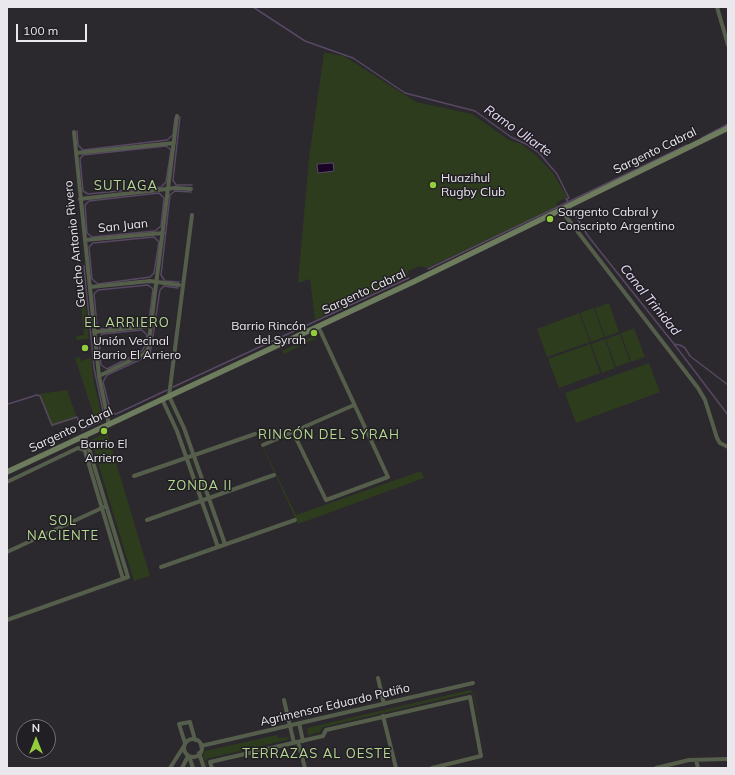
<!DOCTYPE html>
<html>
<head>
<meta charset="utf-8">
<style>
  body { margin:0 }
  #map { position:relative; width:735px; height:775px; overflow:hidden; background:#2b282e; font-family:Mulish,sans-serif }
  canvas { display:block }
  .frame { position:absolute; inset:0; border:8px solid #eae8ec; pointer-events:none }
  .north { position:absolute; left:16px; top:719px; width:40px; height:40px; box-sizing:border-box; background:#211f24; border:1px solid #716f74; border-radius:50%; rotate:0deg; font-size:11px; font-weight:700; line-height:16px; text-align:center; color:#eae8ec }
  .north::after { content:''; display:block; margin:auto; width:14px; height:18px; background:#93cd3e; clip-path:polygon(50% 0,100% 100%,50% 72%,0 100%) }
  .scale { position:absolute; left:16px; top:24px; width:71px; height:18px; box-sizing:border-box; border:2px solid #eae8ec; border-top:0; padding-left:5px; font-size:12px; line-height:14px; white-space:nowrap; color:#eae8ec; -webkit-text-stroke:3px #211f24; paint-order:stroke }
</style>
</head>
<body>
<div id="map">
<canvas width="735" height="775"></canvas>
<div class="frame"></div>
<div class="north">N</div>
<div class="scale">100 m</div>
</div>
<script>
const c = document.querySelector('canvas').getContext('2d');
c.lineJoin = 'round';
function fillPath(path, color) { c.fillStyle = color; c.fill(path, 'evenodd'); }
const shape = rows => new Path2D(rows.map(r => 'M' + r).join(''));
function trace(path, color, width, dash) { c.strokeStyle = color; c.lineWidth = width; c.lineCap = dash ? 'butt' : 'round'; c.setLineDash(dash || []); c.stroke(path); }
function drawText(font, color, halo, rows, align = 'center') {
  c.font = font + ' Mulish,sans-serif'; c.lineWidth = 3; c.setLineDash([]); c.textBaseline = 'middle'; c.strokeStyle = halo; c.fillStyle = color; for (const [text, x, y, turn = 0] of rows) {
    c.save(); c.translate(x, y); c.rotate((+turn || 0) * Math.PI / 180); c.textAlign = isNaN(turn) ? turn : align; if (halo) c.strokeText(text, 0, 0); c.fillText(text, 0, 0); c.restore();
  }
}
fillPath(shape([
  [322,52,344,56,416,102,472,114,509,140,521,144,537,156,553,173,567,197,556,203,559,207,427,268,420,266,408,271,407,277,315,320,310,279,298,283,309,158,324,53],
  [82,265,89,339,77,340,76,336,84,335,77,266],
  [609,303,619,332,605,337,595,308],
  [594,308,604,337,591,342,580,313],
  [579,313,590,342,547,357,537,329],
  [634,328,645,357,631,362,621,333],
  [620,334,630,362,616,367,606,339],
  [315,335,317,338,284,354,282,351],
  [605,339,615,368,602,373,591,344],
  [590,344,600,373,559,388,548,359],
  [80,357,81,361,91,358,94,383,102,416,101,420,96,422,75,358],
  [649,363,660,392,576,423,565,393],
  [67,390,77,418,51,427,39,394],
  [246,411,296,515,421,471,424,478,298,524],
  [107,432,150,576,134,581,91,440],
  [470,690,474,692,487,761,473,692,323,727,320,732,309,735,306,732,308,732,307,728],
  [277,735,278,738,289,737,287,740,206,759,207,768,203,755,205,751]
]), '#2e3c1e');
const water = shape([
  [333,163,334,171,318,173,317,164,333,163]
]);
fillPath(water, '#190428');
trace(water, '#584863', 1);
trace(shape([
  [253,7,305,41,353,58,405,93,475,111,511,137,526,144,539,153,557,174,569,198,566,199,569,204],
  [180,117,173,180,176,185,192,185],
  [77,131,78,145,83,150,167,140,173,135,175,118],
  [702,138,728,124],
  [166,146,171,150,166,182,161,187,88,194,83,191,80,159,83,155,166,146],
  [159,193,164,198,161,226,155,231,92,237,87,233,85,205,89,201,159,193],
  [570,207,588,236,674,344,680,345,685,348,690,356,728,385],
  [154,237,159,242,154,273,150,277,98,284,92,279,89,247,93,243,154,237],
  [428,269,687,145],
  [179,282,165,281,161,275,170,195,175,191,191,192],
  [148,285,153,289,149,320,145,324,102,329,97,325,94,294,98,290,148,285],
  [142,330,147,335,145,346,142,351,107,369,101,365,99,339,102,334,142,330],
  [674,344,728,415],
  [173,387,409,278],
  [167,390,116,414,111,413,103,382,107,375,150,355,160,290,164,286,178,288],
  [8,404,37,395,40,396,52,425,77,417,82,430,101,421,104,416,94,368,84,266]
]), '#584863', 1.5);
trace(shape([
  [717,7,728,45],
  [74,132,99,376,109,425],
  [76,153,174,143],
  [80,199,175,188,191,189],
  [561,210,698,388,705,400,717,438,720,443,728,447],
  [192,215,169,396,184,428,225,544],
  [85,240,163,233],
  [90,287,150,281,179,285],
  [94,332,151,326],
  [99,376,144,354,148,349,177,116],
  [162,399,177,431,218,547],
  [293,432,326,500,388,477,318,326],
  [81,438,123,579],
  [263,445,354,405],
  [134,476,255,434],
  [7,482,78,448,85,450],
  [147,520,274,475],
  [7,552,104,507],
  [161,567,295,520],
  [7,620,128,577,85,436],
  [378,678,384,704],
  [284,700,294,743],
  [383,716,396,768],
  [299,723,303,741],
  '184 748a9 9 0 1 1 18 0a9 9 0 1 1-18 0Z',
  [298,742,305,768],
  [185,743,179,724,190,722,195,740],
  [201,746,473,683],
  [199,753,204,768],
  [189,756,193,768],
  [696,760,698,768],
  [170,768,184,746],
  [182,768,188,756],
  [212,768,210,762,323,736,326,730,470,697,481,756,432,768],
  [656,768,689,760,728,759]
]), '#555e4b', 4);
trace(shape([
  [7,472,413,282,728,128]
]), '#6d7c5d', 5.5);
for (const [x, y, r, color] of [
  [433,185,4,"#93cd3e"],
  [550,219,4,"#93cd3e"],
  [314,333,4,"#93cd3e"],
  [85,348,4,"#93cd3e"],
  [104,431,4,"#93cd3e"]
]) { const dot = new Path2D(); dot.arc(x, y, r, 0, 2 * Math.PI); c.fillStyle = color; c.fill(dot); trace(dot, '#211f24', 1.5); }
drawText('12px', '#eae8ec', '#211f24', [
  ["Sargento Cabral",655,151,-26],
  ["San Juan",123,226,-6],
  ["Gaucho Antonio Rivero",75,244,-96],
  ["Sargento Cabral",364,292,-25],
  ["Sargento Cabral",71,430,-25],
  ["Agrimensor Eduardo Patiño",335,705,-13]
]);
drawText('12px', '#eae8ec', '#211f24', [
  ["Huazihul",441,178],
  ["Rugby Club",441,192],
  ["Sargento Cabral y",558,212],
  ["Conscripto Argentino",558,226],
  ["Barrio Rincón",306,326,"right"],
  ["del Syrah",306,340,"right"],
  ["Unión Vecinal",93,341],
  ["Barrio El Arriero",93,355],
  ["Barrio El",104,444,"center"],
  ["Arriero",104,458,"center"]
], 'left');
drawText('italic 13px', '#eadcf9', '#211f24', [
  ["Ramo Uliarte",518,131,35],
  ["Canal Trinidad",650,300,51]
]);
c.letterSpacing = '1px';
drawText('13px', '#b5d791', '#211f24', [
  ["SUTIAGA",126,186],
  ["EL ARRIERO",127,323],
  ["RINCÓN DEL SYRAH",329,435],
  ["ZONDA II",200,486],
  ["SOL",63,521],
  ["NACIENTE",63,536],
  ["TERRAZAS AL OESTE",317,754]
]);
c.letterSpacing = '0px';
</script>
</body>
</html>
